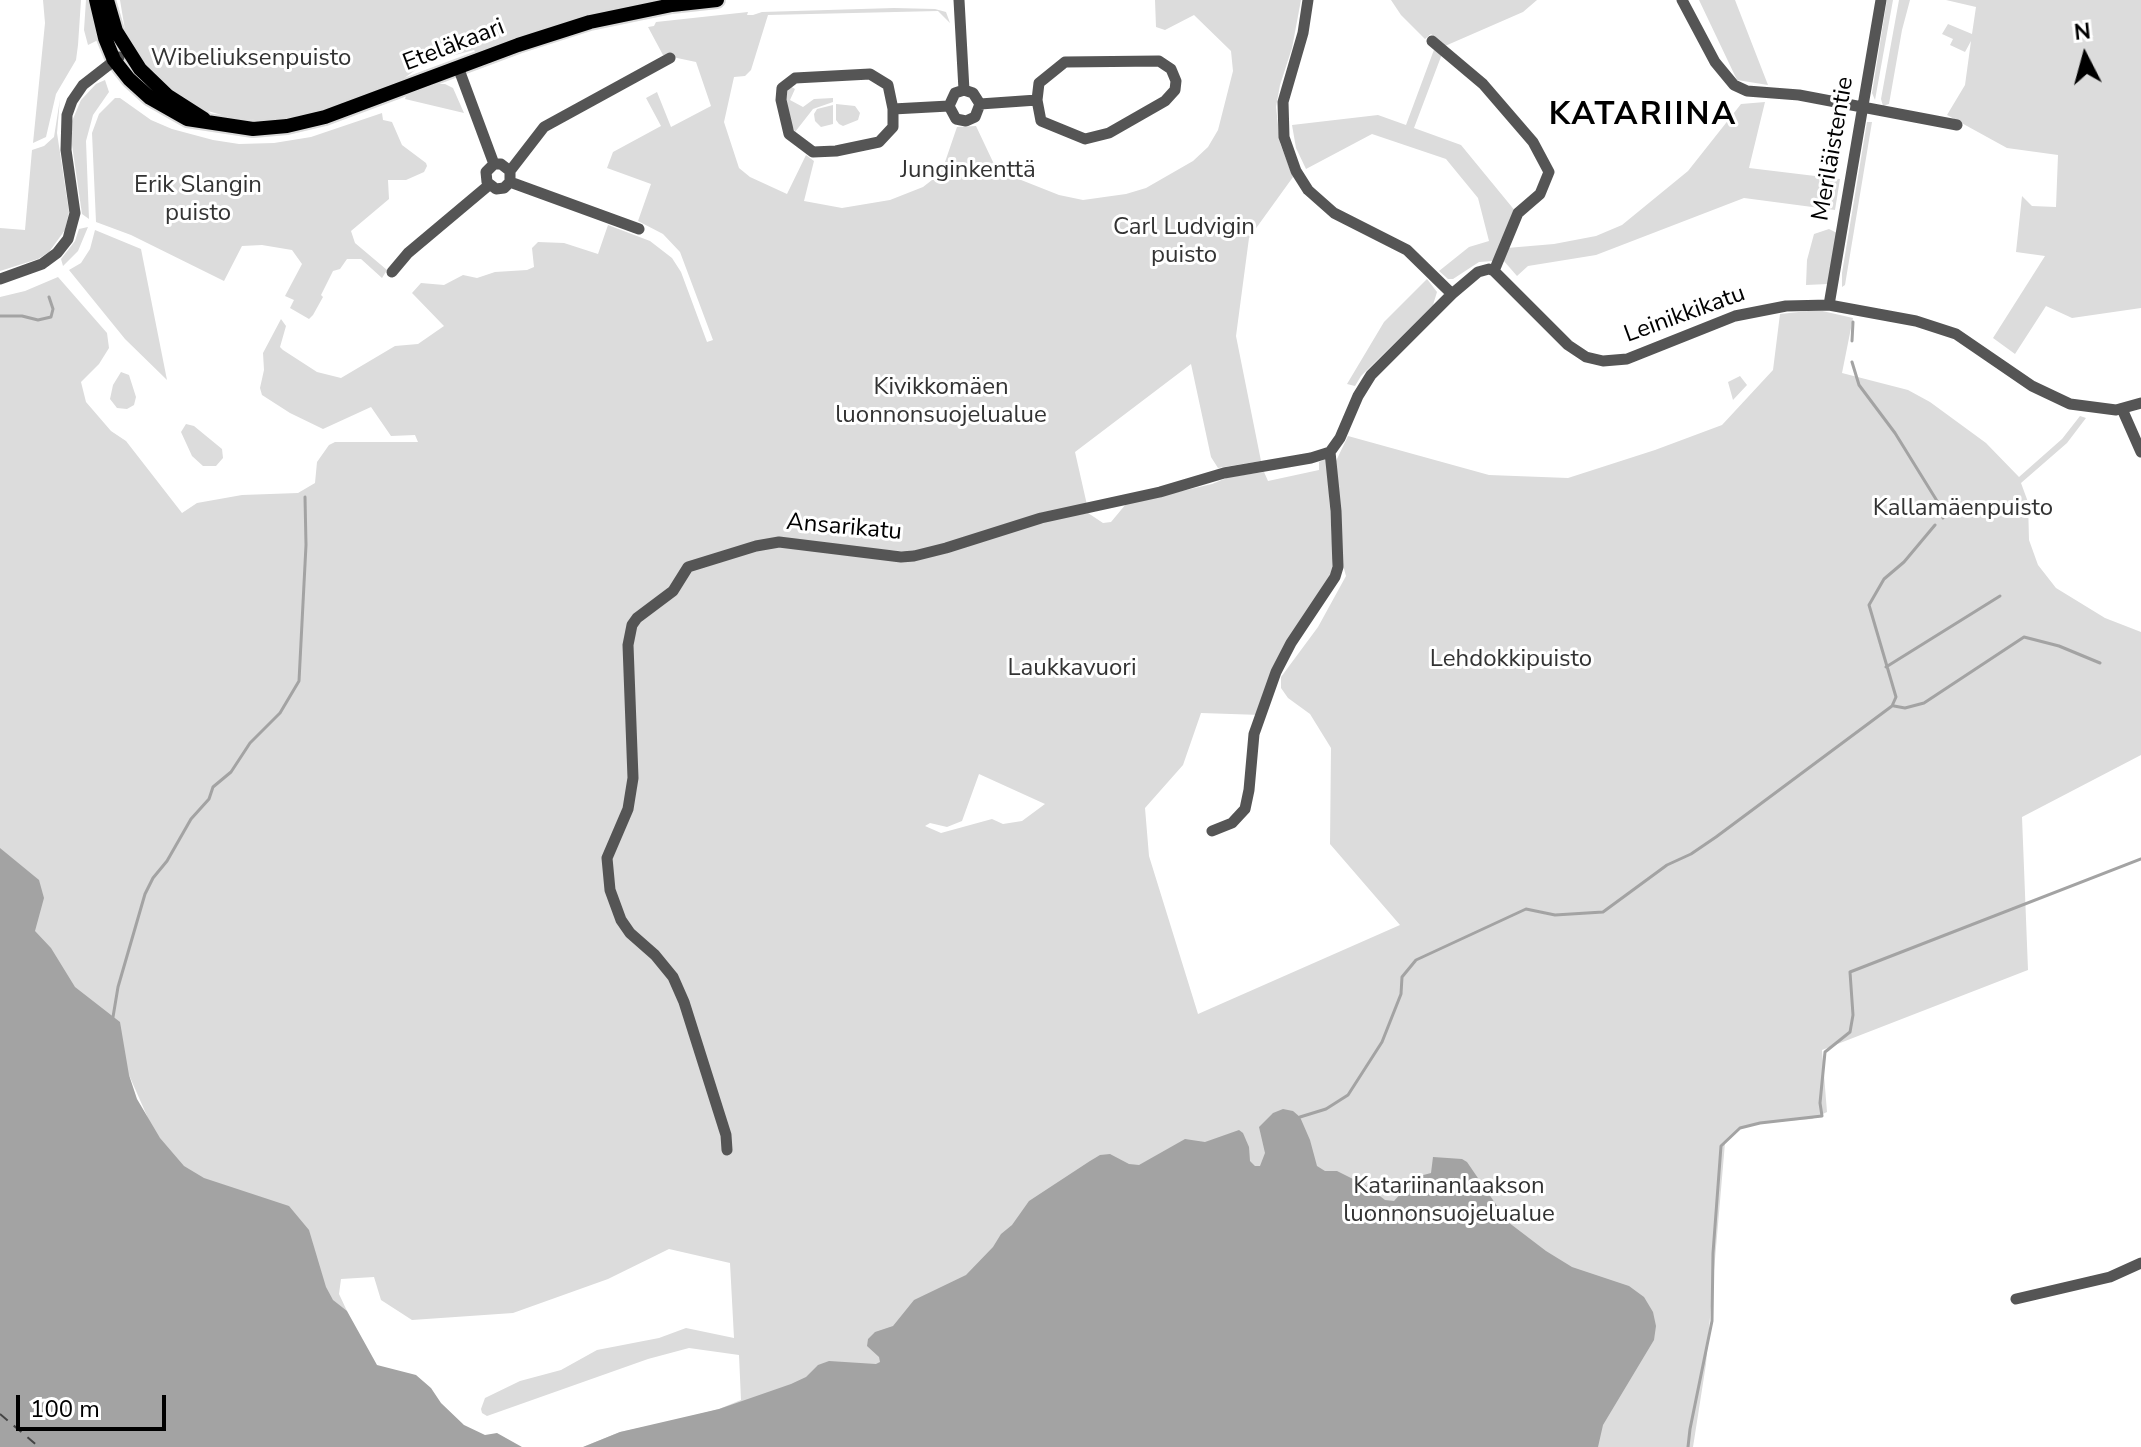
<!DOCTYPE html>
<html>
<head>
<meta charset="utf-8">
<style>
  body { margin:0 }
  #map { position:relative; width:2141px; height:1447px; overflow:hidden; background:#fff; font-family:"Nunito Sans",sans-serif }
  canvas { display:block }
  .north { position:absolute; left:2045px; top:16px; width:80px; height:80px; -webkit-text-stroke:6px #fff; paint-order:stroke; rotate:354deg; font-size:22px; font-weight:700; line-height:32px; text-align:center; color:#000 }
  .north::after { content:''; display:block; margin:auto; width:28px; height:36px; background:#000; clip-path:polygon(50% 0,100% 100%,50% 72%,0 100%) }
  .scale { position:absolute; left:16px; top:1395px; width:150px; height:36px; box-sizing:border-box; border:4px solid #000; border-top:0; padding-left:10px; font-size:24px; line-height:28px; white-space:nowrap; color:#000; -webkit-text-stroke:6px #fff; paint-order:stroke }
</style>
</head>
<body>
<div id="map">
<canvas width="2141" height="1447"></canvas>
<div class="north">N</div>
<div class="scale">100 m</div>
</div>
<script>
const c = document.querySelector('canvas').getContext('2d');
c.lineJoin = 'round';
function fillPath(path, color) { c.fillStyle = color; c.fill(path, 'evenodd'); }
const shape = rows => new Path2D(rows.map(r => 'M' + r).join(''));
function trace(path, color, width, dash) { c.strokeStyle = color; c.lineWidth = width; c.lineCap = dash ? 'butt' : 'round'; c.setLineDash(dash || []); c.stroke(path); }
function drawText(font, color, halo, rows, align = 'center') {
  c.font = font + ' "Nunito Sans",sans-serif'; c.lineWidth = 6; c.setLineDash([]); c.textBaseline = 'middle'; c.strokeStyle = halo; c.fillStyle = color; for (const [text, x, y, turn = 0] of rows) {
    c.save(); c.translate(x, y); c.rotate((+turn || 0) * Math.PI / 180); c.textAlign = isNaN(turn) ? turn : align; if (halo) c.strokeText(text, 0, 0); c.fillText(text, 0, 0); c.restore();
  }
}
fillPath(shape([
  [43,0,81,0,78,45,76,60,56,94,46,137,33,143,45,23],
  [86,0,93,0,100,39,88,45,84,30],
  [120,0,665,0,576,19,477,54,474,50,444,58,418,68,395,85,317,112,275,121,235,119,191,106,152,78,122,31,125,30],
  [1155,0,1301,0,1292,48,1280,85,1276,107,1280,143,1293,177,1249,238,1236,336,1261,461,1218,468,1211,457,1191,364,1075,452,1087,505,914,552,779,542,754,550,792,546,898,560,1039,521,1088,513,1103,523,1111,522,1126,504,1212,484,1229,477,1264,472,1268,481,1319,470,1319,462,1327,458,1333,558,1331,575,1304,618,1261,715,1201,713,1183,765,1145,808,1149,856,1198,1014,1400,925,1330,844,1331,748,1310,714,1288,698,1281,688,1281,677,1318,627,1346,576,1341,558,1336,461,1348,436,1489,475,1568,478,1655,450,1722,425,1773,370,1780,314,1818,310,1853,318,1842,373,1908,390,1930,402,1986,443,2019,477,2062,439,2080,416,2086,418,2067,443,2021,483,2028,502,2029,540,2038,565,2056,588,2105,618,2141,632,2141,755,2022,817,2028,970,1822,1050,1827,1112,1812,1119,1760,1123,1741,1128,1725,1143,1706,1364,1693,1447,583,1447,620,1432,673,1421,719,1409,741,1400,739,1355,689,1348,648,1359,487,1416,482,1413,481,1409,485,1398,520,1381,561,1370,597,1350,659,1338,686,1328,734,1338,730,1263,669,1249,608,1279,513,1313,412,1320,381,1300,374,1277,341,1279,339,1294,347,1311,324,1316,180,1191,129,1075,48,981,0,863,0,297,25,291,58,277,107,333,109,348,99,364,81,382,86,402,111,431,126,441,182,513,197,503,242,495,298,493,315,483,317,462,329,445,335,442,418,442,415,435,391,436,371,407,323,429,290,413,262,395,260,388,264,370,263,353,281,319,286,326,280,347,283,350,317,372,341,378,395,346,418,344,444,326,412,293,421,283,444,285,463,275,477,278,495,272,527,270,534,267,532,248,538,242,564,243,598,254,608,225,650,241,672,258,681,272,707,342,713,340,680,252,663,234,638,221,651,184,607,168,613,152,661,126,646,98,657,92,671,127,711,106,696,62,663,55,648,27,654,26,656,22,748,12,747,15,753,15,762,12,894,8,935,9,946,12,950,23,938,11,768,15,751,70,745,76,734,77,724,122,739,168,750,177,787,194,806,155,814,161,804,201,842,208,890,200,923,187,932,180,944,165,957,127,976,126,993,162,1006,174,1059,195,1083,200,1126,194,1146,188,1193,161,1208,147,1218,130,1233,71,1231,51,1194,15,1165,30,1156,27],
  [979,774,1045,804,1022,821,1003,824,992,819,941,833,925,826,930,823,947,827,962,821],
  [1391,0,1537,0,1523,12,1445,46,1431,34,1425,39,1401,15],
  [1699,0,1735,0,1768,85,1737,80],
  [1887,0,1893,0,1875,100,1872,93],
  [1899,0,1910,0,1902,30,1889,104,1883,106,1881,99],
  [1946,0,2141,0,2141,308,2072,318,2046,306,2015,354,1993,338,2045,256,2016,252,2022,196,2032,206,2056,207,2058,155,2007,148,1947,115,1965,85,1971,41,1965,52,1950,45,1953,39,1942,34,1948,24,1972,34,1976,7],
  [1435,47,1442,54,1414,128,1461,145,1516,212,1493,261,1479,262,1453,279,1448,279,1439,271,1469,247,1489,241,1478,198,1446,159,1372,134,1306,169,1296,148,1292,125,1378,115,1406,125],
  [105,80,109,92,93,115,86,141,89,219,82,214,72,145,72,121,81,100,96,84],
  [437,84,445,84,453,88,464,113,405,99,406,96],
  [790,86,795,89,790,100,803,107,814,99,833,98,833,102,813,109,795,132,789,119,786,101,786,92],
  [115,98,120,98,151,120,172,129,213,140,239,144,274,143,311,137,382,113,383,120,392,122,402,145,426,163,427,166,424,172,406,180,388,180,389,199,351,231,355,243,387,270,382,278,361,259,347,259,340,269,333,271,321,295,323,297,313,315,309,319,290,308,294,300,285,296,302,264,292,250,262,245,242,246,224,281,131,235,96,222,92,133,99,114],
  [60,99,57,133,69,212,65,230,49,252,38,259,0,271,0,228,25,230,32,150,44,146,54,137],
  [1765,102,1749,168,1840,179,1835,210,1744,198,1596,255,1528,266,1517,276,1503,260,1507,248,1554,244,1596,236,1622,225,1688,171,1741,104],
  [836,104,855,106,860,113,858,120,843,126,839,124,836,120],
  [833,105,833,124,821,127,815,121,814,114,817,109],
  [1867,122,1872,122,1845,285,1842,287,1842,273],
  [88,227,78,251,63,266,61,259,75,241,79,229],
  [1829,229,1837,233,1828,284,1806,285,1807,260,1814,234],
  [95,230,141,249,167,380,125,339,69,270,81,263,90,249],
  [1427,279,1437,292,1433,305,1361,376,1355,386,1347,384,1384,322],
  [121,372,129,375,136,397,134,405,127,409,117,408,110,399,113,385],
  [1740,376,1747,385,1733,400,1728,382],
  [186,424,194,426,222,449,223,458,216,466,203,466,192,456,181,432]
]), '#dcdcdc');
fillPath(shape([
  [0,848,39,880,44,898,35,931,51,948,75,987,120,1022,129,1075,137,1099,160,1138,184,1166,204,1178,289,1206,309,1230,326,1287,333,1300,347,1311,377,1365,416,1375,431,1388,441,1403,464,1425,485,1435,497,1433,522,1447,0,1447],
  [1283,1109,1293,1111,1300,1117,1310,1140,1317,1166,1325,1171,1337,1171,1367,1186,1385,1200,1394,1201,1416,1177,1431,1173,1433,1157,1462,1159,1467,1162,1508,1222,1546,1251,1572,1267,1629,1286,1644,1297,1653,1312,1656,1326,1654,1340,1603,1425,1598,1447,583,1447,620,1432,719,1409,791,1384,806,1377,818,1365,829,1361,876,1364,880,1362,879,1357,867,1346,868,1339,875,1332,893,1326,914,1300,966,1275,993,1247,1001,1234,1012,1225,1029,1201,1090,1161,1100,1155,1110,1154,1129,1164,1139,1165,1185,1139,1205,1142,1239,1130,1243,1133,1249,1147,1250,1161,1255,1166,1260,1166,1265,1153,1259,1127,1273,1113]
]), '#a3a3a3');
trace(shape([
  [0,316,22,316,38,320,51,317,53,309,49,297],
  [1852,341,1853,322],
  [1852,362,1859,385,1895,433,1942,509,1943,518],
  [1886,667,2000,596],
  [1894,706,1905,708,1924,703,2024,637,2059,646,2100,663],
  [113,1017,118,987,145,894,153,878,167,861,191,819,209,799,213,787,231,772,250,743,280,713,299,681,306,545,305,497],
  [1300,1117,1326,1109,1348,1095,1382,1042,1401,994,1402,977,1416,960,1526,909,1555,915,1603,912,1667,865,1691,854,1716,837,1892,706,1896,697,1869,605,1884,579,1904,562,1935,525],
  [1688,1447,1690,1429,1712,1321,1713,1253,1721,1146,1740,1128,1760,1123,1822,1116,1820,1103,1825,1052,1850,1032,1853,1015,1850,972,2141,859]
]), '#a3a3a3', 3);
trace(shape([
  [0,1414,39,1447]
]), '#444', 2, [10, 8]);
const major = shape([
  [96,0,105,38,114,60,129,79,150,98,187,119,253,129,287,126,325,117,518,45,590,22,672,5,717,0],
  [107,0,116,31,140,69,168,96,204,119]
]);
trace(major, '#dbdbdb', 18);
trace(shape([
  [959,0,964,90],
  [1308,0,1303,33,1283,102,1284,137,1296,171,1308,190,1334,213,1407,250,1452,294],
  [1682,0,1715,62,1734,85,1747,91,1799,95,1957,125],
  [1432,41,1483,84,1533,142,1549,172,1540,194,1518,213,1494,271],
  [458,67,494,164,486,172,487,182,496,189,504,188,510,182,510,171,501,164,494,164],
  [964,90,973,93,980,104,1037,100,1041,121,1085,139,1109,133,1165,101,1175,90,1176,81,1171,69,1159,61,1065,62,1039,83,1037,100],
  [949,106,956,119,966,121,975,117,980,104],
  [893,109,893,127,879,142,836,151,813,152,789,134,781,100,782,88,795,78,870,74,888,85,893,109,949,106,955,93,964,90],
  [510,171,544,127,670,58],
  [510,182,639,229],
  [1494,271,1568,345,1586,357,1603,361,1627,359,1735,316,1786,306,1829,305,1916,321,1956,334,2032,386,2070,404,2116,410,2141,403],
  [392,272,408,253,489,185],
  [0,279,42,264,57,253,68,239,75,213,66,150,67,115,72,101,83,85,119,57],
  [1829,305,1881,0],
  [2122,409,2141,452],
  [1212,831,1232,823,1245,809,1249,790,1254,734,1276,672,1291,643,1335,577,1338,567,1336,511,1330,452],
  [727,1150,726,1135,684,1002,673,977,655,955,630,933,621,920,610,890,607,858,628,809,633,778,628,645,632,625,637,618,673,591,688,567,756,546,779,542,901,557,914,556,946,548,1041,518,1160,492,1224,473,1311,458,1330,452,1340,438,1358,396,1371,375,1452,294,1478,272,1489,269,1494,271],
  [2016,1299,2110,1277,2141,1263]
]), '#555', 11);
trace(major, '#000', 14);
drawText('24px', '#000', '#fff', [
  ["Eteläkaari",454,46,-21],
  ["Meriläistentie",1834,149,-80],
  ["Leinikkikatu",1685,315,-20],
  ["Ansarikatu",844,528,5]
]);
drawText('24px', '#333', '#fff', [
  ["Wibeliuksenpuisto",251,59],
  ["Junginkenttä",968,171],
  ["Erik Slangin",198,186],
  ["puisto",198,214],
  ["Carl Ludvigin",1184,228],
  ["puisto",1184,256],
  ["Kivikkomäen",941,388],
  ["luonnonsuojelualue",941,416],
  ["Kallamäenpuisto",1963,509],
  ["Lehdokkipuisto",1511,660],
  ["Laukkavuori",1072,669],
  ["Katariinanlaakson",1449,1187],
  ["luonnonsuojelualue",1449,1215]
]);
c.letterSpacing = '2px';
drawText('bold 32px', '#000', '#fff', [
  ["KATARIINA",1643,116]
]);
c.letterSpacing = '0px';
</script>
</body>
</html>
